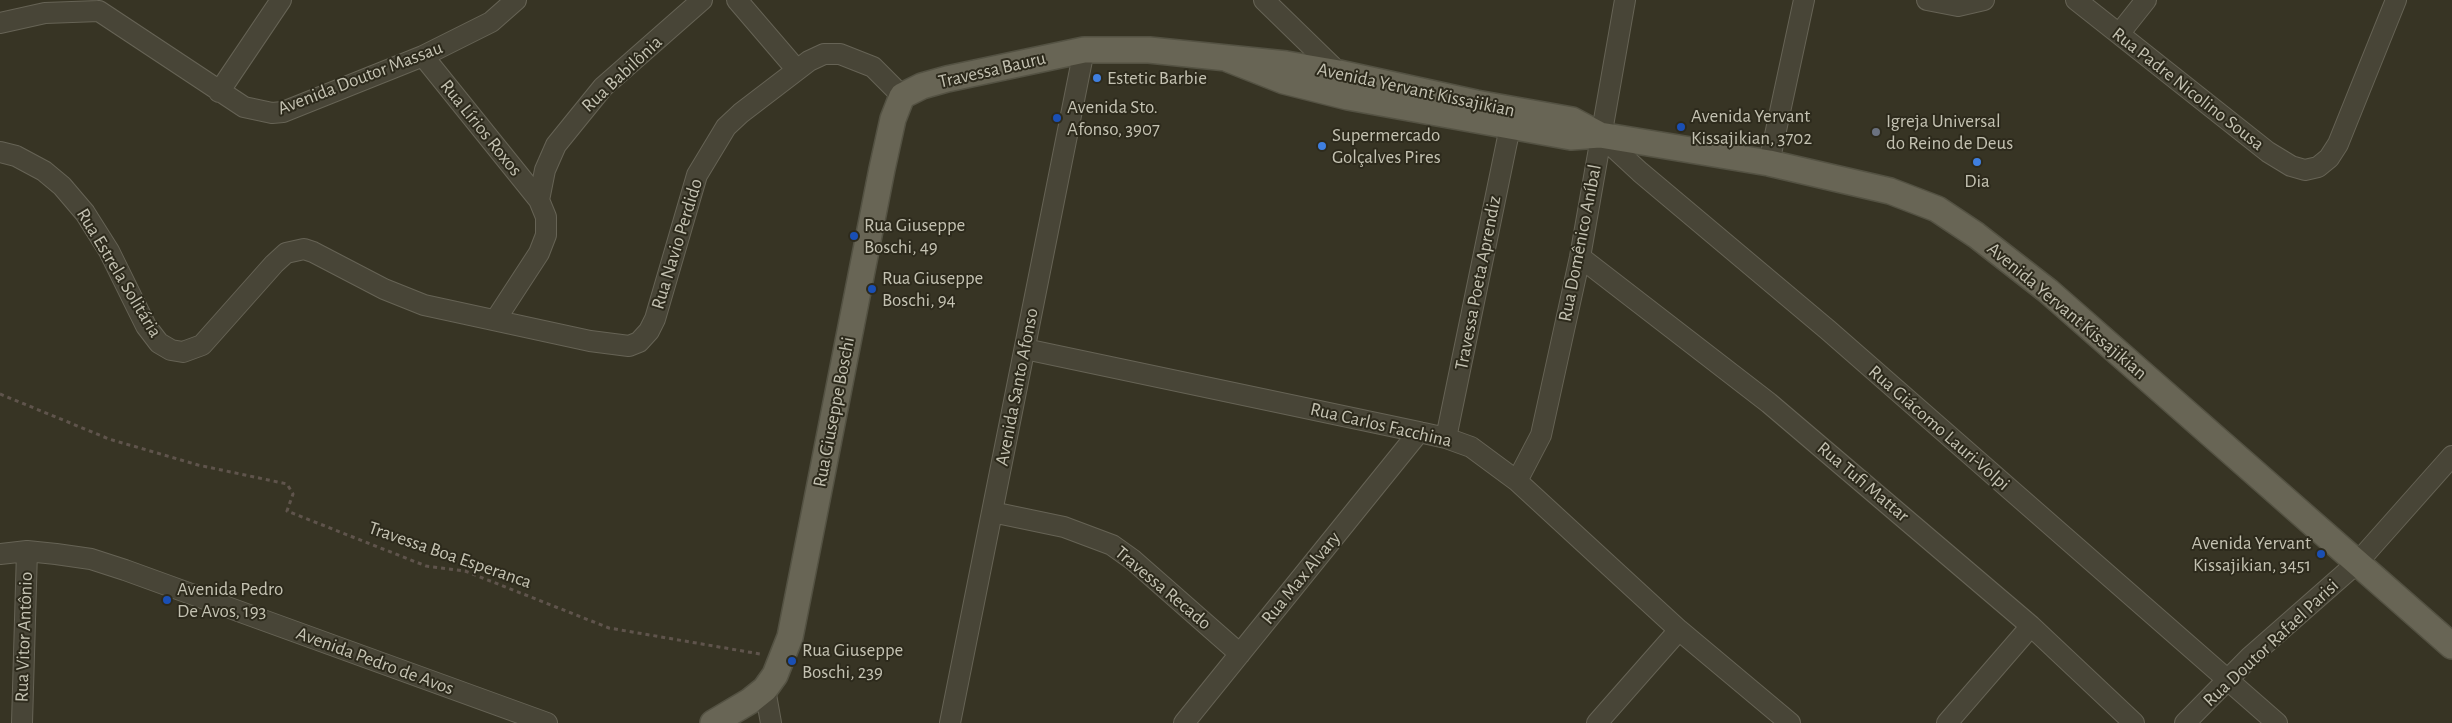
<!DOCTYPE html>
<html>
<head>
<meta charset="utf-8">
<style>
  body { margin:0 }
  canvas { display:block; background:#373424 }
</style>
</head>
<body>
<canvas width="2452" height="723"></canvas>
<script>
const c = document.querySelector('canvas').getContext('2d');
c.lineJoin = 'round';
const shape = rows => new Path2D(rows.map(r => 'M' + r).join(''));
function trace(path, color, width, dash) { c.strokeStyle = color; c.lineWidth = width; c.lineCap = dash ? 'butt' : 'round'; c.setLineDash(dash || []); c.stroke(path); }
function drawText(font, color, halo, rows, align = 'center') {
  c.font = font + ' "Alegreya Sans",sans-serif'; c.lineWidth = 4; c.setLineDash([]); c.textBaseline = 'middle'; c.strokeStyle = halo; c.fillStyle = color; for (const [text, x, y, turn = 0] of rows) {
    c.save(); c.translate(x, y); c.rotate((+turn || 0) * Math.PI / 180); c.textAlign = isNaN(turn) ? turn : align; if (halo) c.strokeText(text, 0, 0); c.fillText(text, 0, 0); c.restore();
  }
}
const minor = shape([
  [737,0,797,70],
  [1264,0,1339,73,1341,78],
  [1927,0,1958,6,1984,0],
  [2076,0,2268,152,2291,166,2305,170,2318,167,2329,158,2338,144,2396,0],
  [99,11,244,107,272,113,283,112,423,56,491,22,516,0],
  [0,23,45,13,99,11],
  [2119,34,2146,0],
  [423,56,539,200],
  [219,92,281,0],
  [1600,135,1640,172,1828,330,2277,723],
  [0,152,16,156,44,171,62,186,85,213,109,251,146,326,159,343,171,350,183,352,202,345,274,264,286,253,304,249,313,252,384,289,424,305,590,341,629,346,639,342,649,331,655,319,697,175,726,127,741,113,809,61,824,54,840,54,873,67,902,96],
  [1769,163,1804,0],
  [1580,257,1769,403,2031,626,2134,723],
  [496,319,539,253,546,235,546,217,539,200,545,170,556,145,603,87,702,0],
  [1025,349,1419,432,1446,438,1471,447,1517,481,1679,630,1790,723],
  [1446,438,1510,127],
  [1517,481,1541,435,1580,257,1625,0],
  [992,512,1064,527,1112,545,1133,560,1240,654],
  [0,554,27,551,56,554,91,559,125,570,547,723],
  [765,689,771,723],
  [22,723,27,551],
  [950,723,1084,50],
  [1184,723,1419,432],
  [1597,723,1679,630],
  [1947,723,2031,626],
  [2185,723,2250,657,2357,563,2452,456]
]);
const major = shape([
  [1228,59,1284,81,1348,97,1571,137,1600,135,1769,163,1890,191,1937,209,1976,235,2048,291,2452,646],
  [713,723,750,701,765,689,775,675,790,637,882,169,893,119,902,96,922,86,947,79,1084,50,1149,50,1286,64,1339,73,1476,103,1572,120,1600,135]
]);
trace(minor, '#666355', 22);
trace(major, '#545243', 28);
trace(shape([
  [0,394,109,439,198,465,287,484,293,494,287,511,426,566,465,571,609,628,760,654]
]), '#5f544c', 3, [4, 4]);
trace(minor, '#484537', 20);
trace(major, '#686555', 25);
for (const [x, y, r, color] of [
  [1097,78,5,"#3f7fe0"],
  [1057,118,5,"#1a4fb4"],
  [1681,127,5,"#1a4fb4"],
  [1876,132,5,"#6b7280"],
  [1322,146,5,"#3f7fe0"],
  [1977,162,5,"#3f7fe0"],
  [854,236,5,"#1a4fb4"],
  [872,289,5,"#1a4fb4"],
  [2321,554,5,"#1a4fb4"],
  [167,600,5,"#1a4fb4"],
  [792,661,5,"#1a4fb4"]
]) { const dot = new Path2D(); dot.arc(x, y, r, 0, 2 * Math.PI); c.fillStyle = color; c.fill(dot); trace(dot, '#2d2a1c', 2); }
drawText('19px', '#c4c2b2', '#2d2a1c', [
  ["Travessa Bauru",992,70,-13],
  ["Rua Babilônia",622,74,-43],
  ["Avenida Doutor Massau",360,78,-21],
  ["Rua Padre Nicolino Sousa",2188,89,38],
  ["Avenida Yervant Kissajikian",1416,90,12],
  ["Rua Lírios Roxos",481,128,51],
  ["Rua Domênico Aníbal",1580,243,-79],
  ["Rua Navio Perdido",677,244,-73],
  ["Rua Estrela Solitária",119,273,59],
  ["Travessa Poeta Aprendiz",1478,283,-79],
  ["Avenida Yervant Kissajikian",2067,311,40],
  ["Avenida Santo Afonso",1017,387,-79],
  ["Rua Giuseppe Boschi",834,412,-79],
  ["Rua Carlos Facchina",1381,425,13],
  ["Rua Giácomo Lauri-Volpi",1939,428,41],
  ["Rua Tufi Mattar",1863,482,40],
  ["Travessa Boa Esperanca",450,555,19],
  ["Rua Max Alvary",1301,578,-51],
  ["Travessa Recado",1163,588,40],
  ["Rua Vitor Antônio",24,637,-88],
  ["Rua Doutor Rafael Parisi",2271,643,-43],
  ["Avenida Pedro de Avos",375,661,20]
]);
drawText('19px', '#c4c2b2', '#2d2a1c', [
  ["Estetic Barbie",1107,78],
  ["Avenida Sto.",1067,107],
  ["Afonso, 3907",1067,129],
  ["Avenida Yervant",1691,116],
  ["Kissajikian, 3702",1691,138],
  ["Igreja Universal",1886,121],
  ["do Reino de Deus",1886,143],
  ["Supermercado",1332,135],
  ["Golçalves Pires",1332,157],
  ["Dia",1977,181,"center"],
  ["Rua Giuseppe",864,225],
  ["Boschi, 49",864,247],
  ["Rua Giuseppe",882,278],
  ["Boschi, 94",882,300],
  ["Avenida Yervant",2311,543,"right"],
  ["Kissajikian, 3451",2311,565,"right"],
  ["Avenida Pedro",177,589],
  ["De Avos, 193",177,611],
  ["Rua Giuseppe",802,650],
  ["Boschi, 239",802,672]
], 'left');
</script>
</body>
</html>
